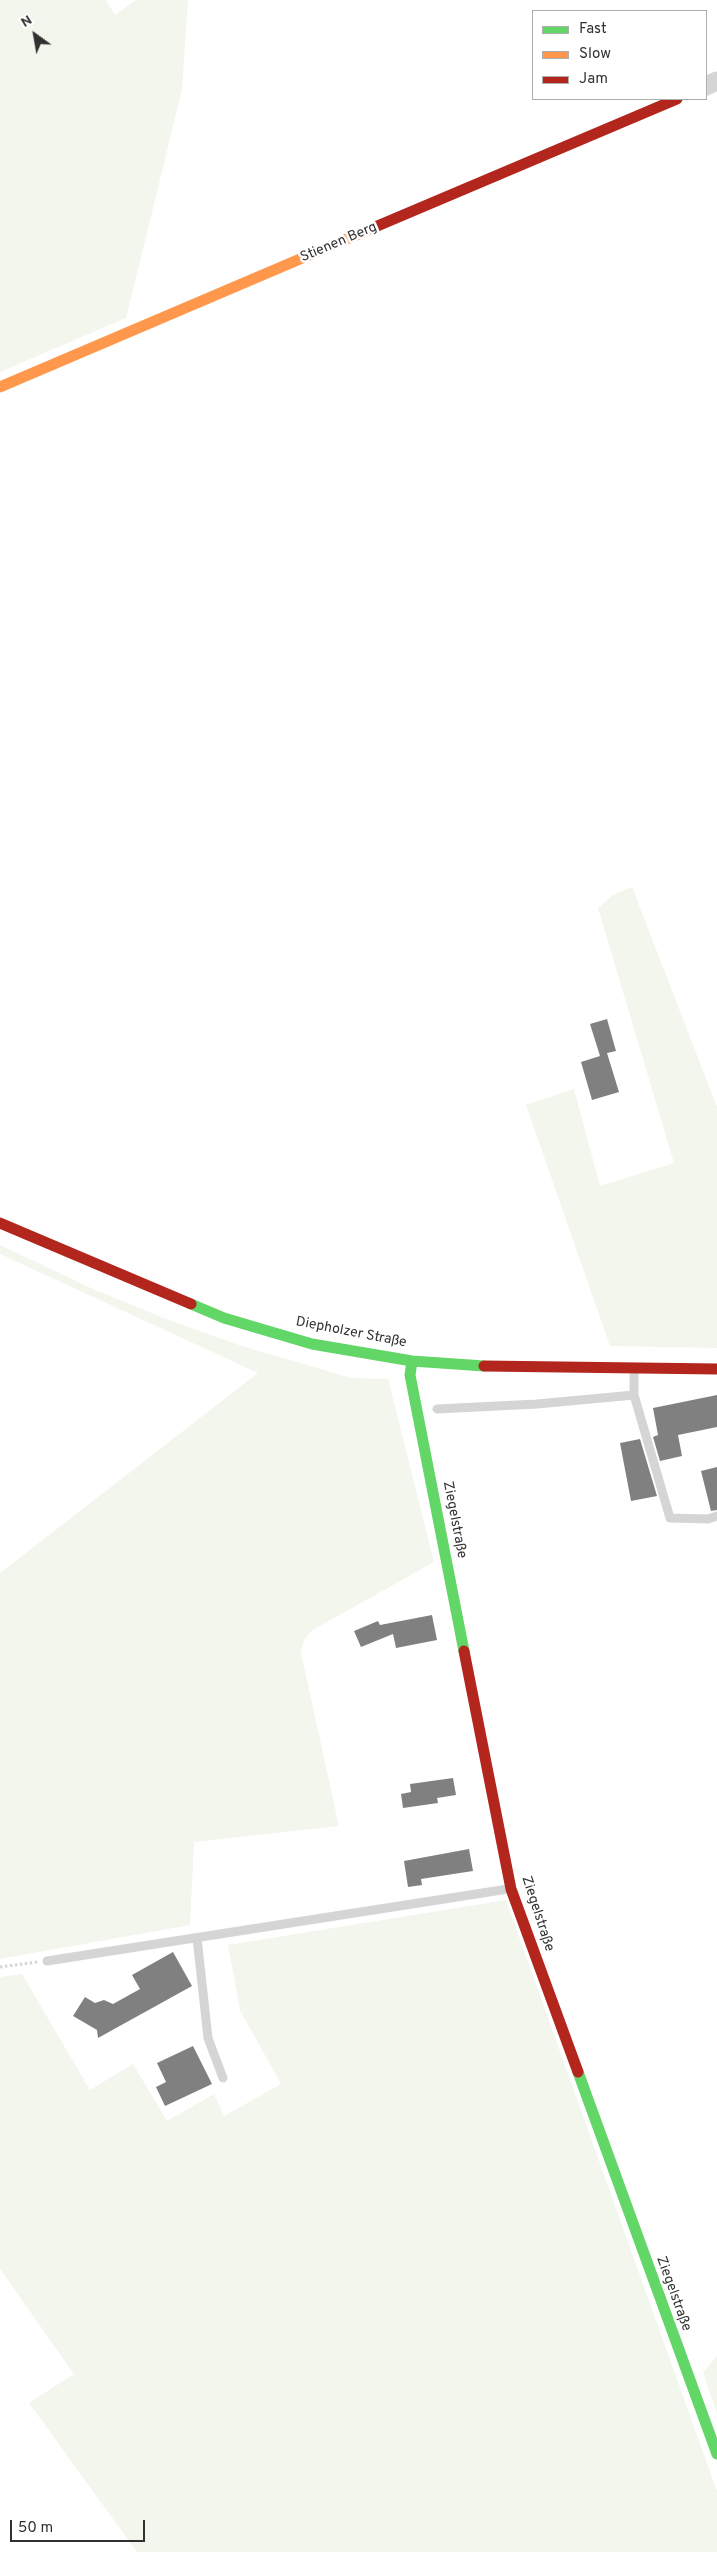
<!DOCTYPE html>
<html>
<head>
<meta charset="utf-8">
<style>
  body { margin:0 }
  #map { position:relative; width:717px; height:2552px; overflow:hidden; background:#fff; font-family:Overpass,sans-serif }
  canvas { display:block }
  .legend { position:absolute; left:532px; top:10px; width:175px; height:90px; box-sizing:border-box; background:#fff; border:1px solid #adadad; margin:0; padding:6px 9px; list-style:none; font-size:15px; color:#313131 }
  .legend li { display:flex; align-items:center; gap:10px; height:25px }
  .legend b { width:25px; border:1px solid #adadad }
  .north { position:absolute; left:10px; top:10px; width:50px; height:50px; -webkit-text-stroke:4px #fff; paint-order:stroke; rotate:328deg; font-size:14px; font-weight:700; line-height:20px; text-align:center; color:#313131 }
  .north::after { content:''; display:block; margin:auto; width:18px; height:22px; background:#313131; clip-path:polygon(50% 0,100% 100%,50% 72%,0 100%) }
  .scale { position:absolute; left:10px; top:2520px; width:135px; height:22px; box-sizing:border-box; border:2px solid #313131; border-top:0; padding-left:6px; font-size:15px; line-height:18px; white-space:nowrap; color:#313131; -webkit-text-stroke:4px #fff; paint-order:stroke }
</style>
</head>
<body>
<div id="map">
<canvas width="717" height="2552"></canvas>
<ul class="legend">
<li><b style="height:6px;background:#63d668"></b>Fast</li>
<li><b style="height:6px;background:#ff974d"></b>Slow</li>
<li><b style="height:6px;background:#b3261e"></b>Jam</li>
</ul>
<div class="north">N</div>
<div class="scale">50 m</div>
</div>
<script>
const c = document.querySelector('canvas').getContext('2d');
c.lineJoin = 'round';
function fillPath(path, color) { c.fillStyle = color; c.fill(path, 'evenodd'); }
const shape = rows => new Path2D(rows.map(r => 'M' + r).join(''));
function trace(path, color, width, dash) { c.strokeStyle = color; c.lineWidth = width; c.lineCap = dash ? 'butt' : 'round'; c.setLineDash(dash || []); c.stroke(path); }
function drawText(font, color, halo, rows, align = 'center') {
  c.font = font + ' Overpass,sans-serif'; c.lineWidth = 5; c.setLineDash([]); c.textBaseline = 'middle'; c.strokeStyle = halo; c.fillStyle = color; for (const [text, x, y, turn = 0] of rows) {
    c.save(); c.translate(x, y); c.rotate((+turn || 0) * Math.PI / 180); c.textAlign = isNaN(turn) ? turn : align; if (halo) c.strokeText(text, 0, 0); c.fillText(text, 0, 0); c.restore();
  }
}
fillPath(shape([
  [0,0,106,0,115,15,136,0,188,0,182,90,126,318,0,372],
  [632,887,717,1107,717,1348,610,1346,526,1105,574,1089,600,1186,674,1163,598,908,613,895],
  [0,1245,93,1289,166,1319,242,1346,351,1378,388,1379,434,1562,311,1631,304,1640,301,1653,339,1826,194,1842,190,1925,0,1959,0,1573,258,1373,0,1254],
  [506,1900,717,2491,717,2552,137,2552,29,2403,74,2374,0,2269,0,1977,22,1974,90,2090,133,2064,167,2121,214,2094,224,2116,281,2084,240,2010,228,1945],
  [717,2356,717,2413,703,2373]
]), '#f2f6ed');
fillPath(shape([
  [607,1019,616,1051,607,1053,619,1092,592,1100,581,1062,600,1056,590,1024],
  [717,1395,717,1427,678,1435,682,1456,660,1461,653,1437,658,1435,653,1408],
  [640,1439,657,1496,631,1501,620,1443],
  [717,1467,717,1510,711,1511,701,1471],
  [432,1615,437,1640,396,1648,393,1634,361,1647,354,1631,378,1621,380,1625],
  [453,1778,456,1795,437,1798,438,1803,403,1808,401,1794,411,1792,410,1784],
  [469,1849,473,1871,421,1879,422,1885,408,1887,404,1861],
  [173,1952,192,1986,98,2038,97,2030,73,2016,85,1997,95,2003,104,2000,113,2004,140,1989,132,1975],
  [193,2046,212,2084,165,2106,156,2087,166,2082,157,2063]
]), '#808080');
trace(shape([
  [0,1967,37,1962]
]), '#d5d5d5', 3, [2.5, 2.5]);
trace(shape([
  [634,1371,634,1395,670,1518,708,1519,717,1516],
  [437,1409,537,1404,634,1395],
  [197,1938,208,2038,223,2078],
  [47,1961,508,1889]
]), '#d5d5d5', 9);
trace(shape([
  [706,86,717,81]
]), '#d5d5d5', 19);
trace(shape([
  [191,1304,224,1318,312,1344,412,1361,484,1366],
  [412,1361,410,1375,464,1651],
  [578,2072,717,2454]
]), '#63d668', 11);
trace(shape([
  [0,387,375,227]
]), '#ff974d', 11);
trace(shape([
  [375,227,677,99],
  [0,1223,191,1304],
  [484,1366,717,1369],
  [464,1651,511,1889,578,2072]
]), '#b3261e', 11);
drawText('14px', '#313131', '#fff', [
  ["Stienen Berg",339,243,-23],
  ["Diepholzer Straße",351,1333,11],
  ["Ziegelstraße",454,1520,79],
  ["Ziegelstraße",537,1914,72],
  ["Ziegelstraße",673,2294,70]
]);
</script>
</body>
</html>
